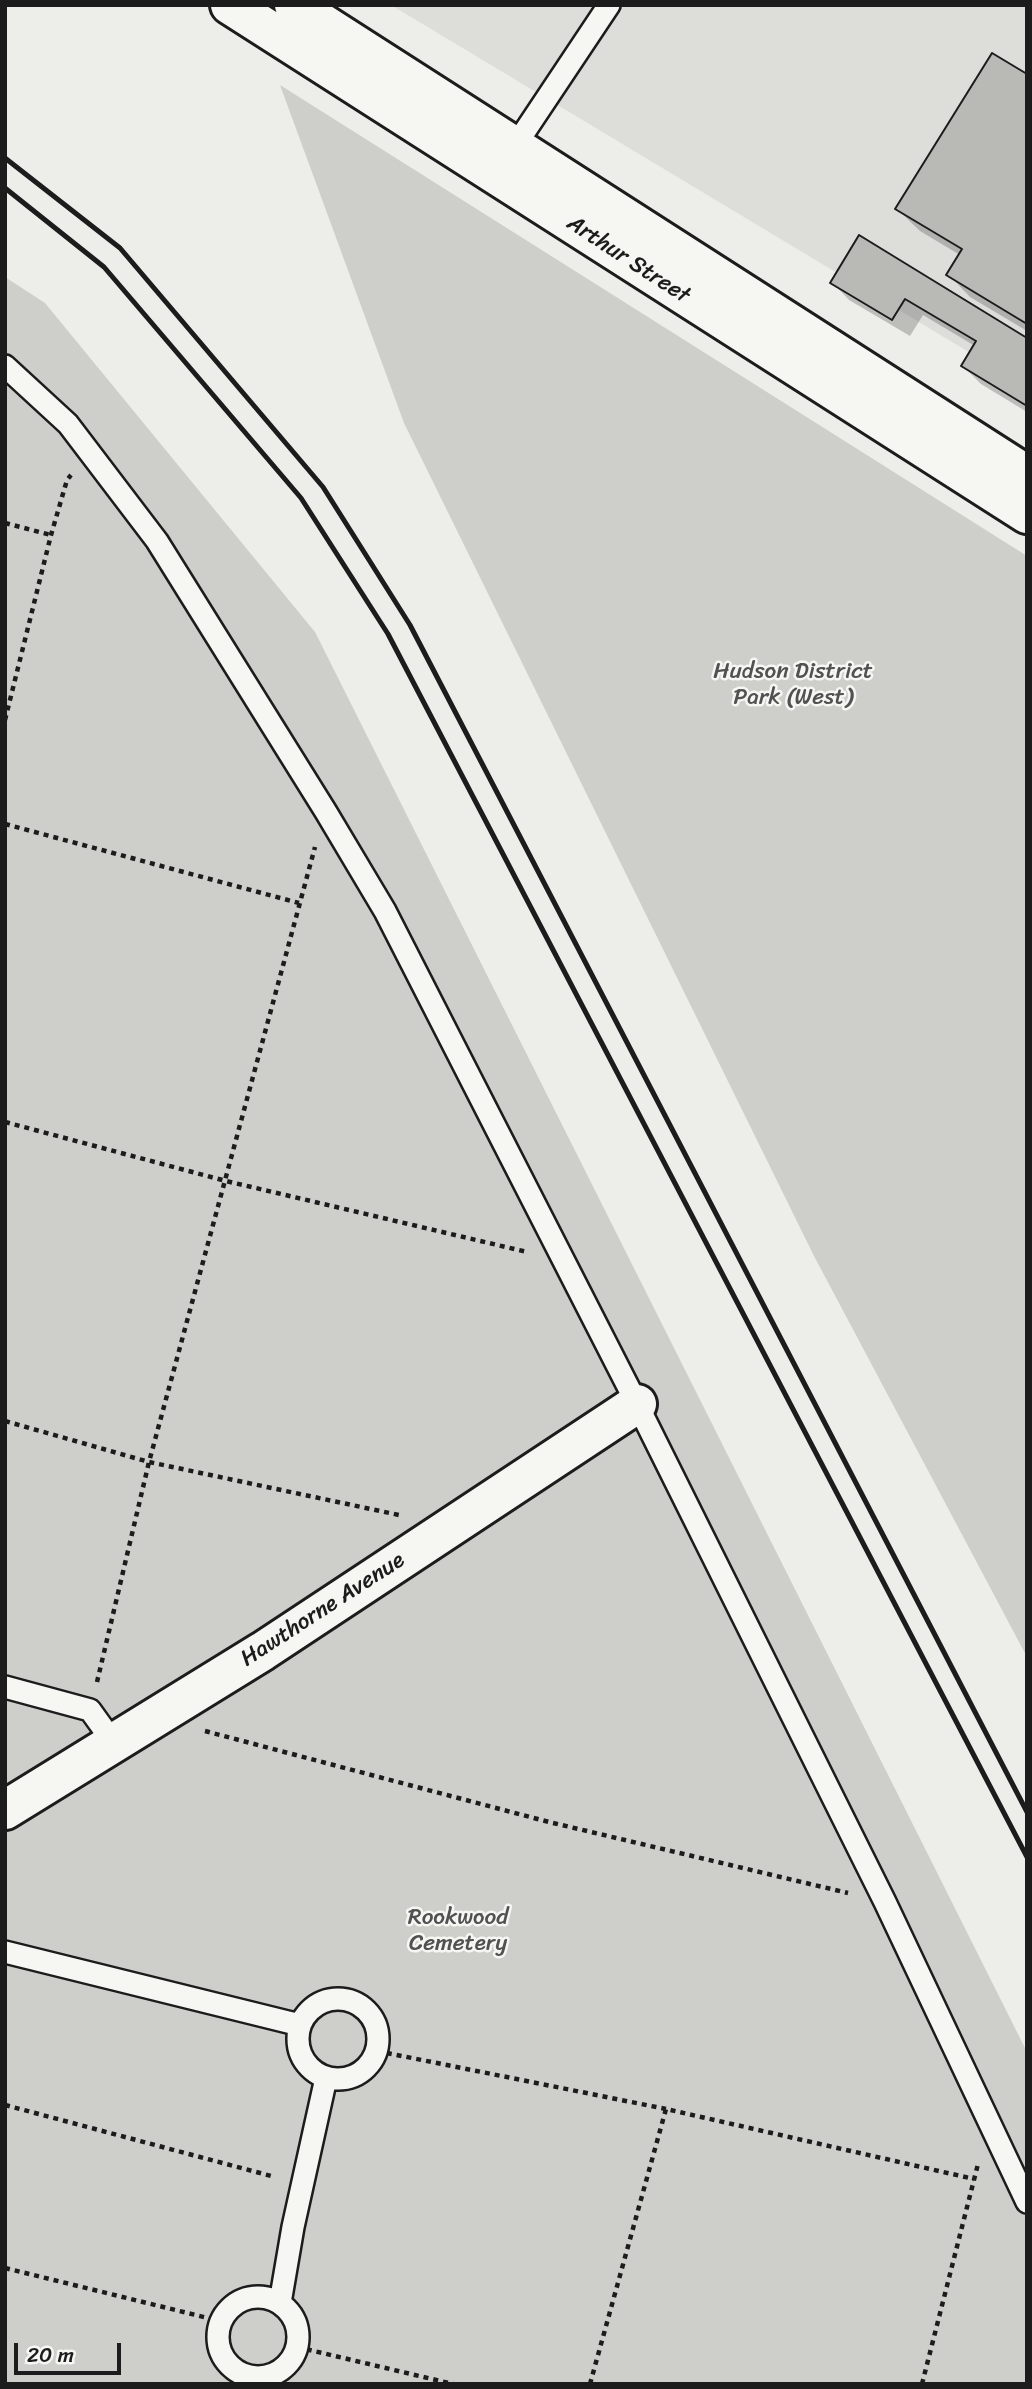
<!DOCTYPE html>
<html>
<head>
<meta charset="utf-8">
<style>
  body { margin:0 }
  #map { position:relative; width:1032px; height:2389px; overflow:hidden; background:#edede9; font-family:Sriracha,sans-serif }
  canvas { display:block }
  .frame { position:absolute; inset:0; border:7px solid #1c1c1c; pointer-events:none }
  .scale { position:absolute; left:14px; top:2343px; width:107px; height:32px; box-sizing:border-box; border:4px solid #1c1c1c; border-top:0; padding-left:9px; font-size:21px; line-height:24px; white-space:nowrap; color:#1c1c1c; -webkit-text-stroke:5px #f6f6f2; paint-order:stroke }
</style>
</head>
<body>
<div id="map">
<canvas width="1032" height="2389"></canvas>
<div class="frame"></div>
<div class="scale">20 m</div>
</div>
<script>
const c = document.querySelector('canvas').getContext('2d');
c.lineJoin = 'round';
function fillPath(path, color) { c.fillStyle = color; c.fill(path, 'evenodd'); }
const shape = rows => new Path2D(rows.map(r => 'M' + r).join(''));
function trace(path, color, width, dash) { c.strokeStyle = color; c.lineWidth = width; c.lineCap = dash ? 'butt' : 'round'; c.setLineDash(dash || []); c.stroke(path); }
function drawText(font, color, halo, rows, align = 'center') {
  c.font = font + ' Sriracha,sans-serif'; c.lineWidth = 5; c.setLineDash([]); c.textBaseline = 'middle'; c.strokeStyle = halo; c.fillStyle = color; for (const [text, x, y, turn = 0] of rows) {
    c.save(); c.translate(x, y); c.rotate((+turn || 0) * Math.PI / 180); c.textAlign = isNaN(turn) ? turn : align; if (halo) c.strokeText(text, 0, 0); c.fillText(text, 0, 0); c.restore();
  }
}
fillPath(shape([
  [391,5,1027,5,1027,387]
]), '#ddddda');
fillPath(shape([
  [280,85,1027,556,1027,1657,814,1256,404,423],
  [5,277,45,303,315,632,1027,2052,1027,2384,5,2384]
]), '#cececb');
fillPath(shape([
  [1027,76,1027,331,970,297,948,274,960,255,920,231,897,209],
  [859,237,1027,341,1027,412,981,384,963,366,975,346,923,315,910,336,849,300,832,282]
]), '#0003');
const building = shape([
  [992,53,1027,74,1027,324,946,275,962,249,895,209,992,53],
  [859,235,1027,338,1027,406,961,366,976,341,905,299,892,320,830,283,859,235]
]);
fillPath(building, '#b9b9b6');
trace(building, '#1c1c1c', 2);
const lane = shape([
  [511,152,609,5],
  [5,366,68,424,157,541,326,812,385,911,637,1404,885,1902,1027,2202],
  [5,1687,90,1710,113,1742],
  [5,1952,300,2025],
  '298 2039a40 40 0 1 1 80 0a40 40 0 1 1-80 0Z',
  '218 2337a40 40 0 1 1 80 0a40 40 0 1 1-80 0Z',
  [280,2303,293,2227,326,2078]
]);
const street = shape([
  [5,1810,263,1651,637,1404]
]);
const secondary = shape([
  [230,5,1027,514],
  [294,5,1027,475]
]);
trace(lane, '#1c1c1c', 26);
trace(street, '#1c1c1c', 44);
trace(secondary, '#1c1c1c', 44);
trace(shape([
  [5,523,51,535],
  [5,720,51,535,67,480,71,475],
  [5,824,299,903],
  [5,1122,226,1181,527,1252],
  [5,1421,149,1462,399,1515],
  [97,1682,149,1462,315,847],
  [205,1731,549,1822,848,1893],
  [377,2051,666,2109],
  [5,2105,275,2177],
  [5,2268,220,2321],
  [297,2347,453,2384],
  [590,2384,666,2109,974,2179],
  [922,2384,978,2164]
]), '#1c1c1c', 4.5, [5, 5]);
trace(lane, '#f6f6f2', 21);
trace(street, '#f6f6f2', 38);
trace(secondary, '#f6f6f2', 38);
trace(shape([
  [5,158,120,248,323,487,410,625,1027,1812],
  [5,188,104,267,301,498,388,634,1027,1857]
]), '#1c1c1c', 5);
drawText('23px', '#1c1c1c', '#f6f6f2', [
  ["Arthur Street",628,260,33],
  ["Hawthorne Avenue",323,1610,-33]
]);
drawText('23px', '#515151', '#f6f6f2', [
  ["Hudson District",793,672],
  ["Park (West)",793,698],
  ["Rookwood",458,1918],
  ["Cemetery",458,1944]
]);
</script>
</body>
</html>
